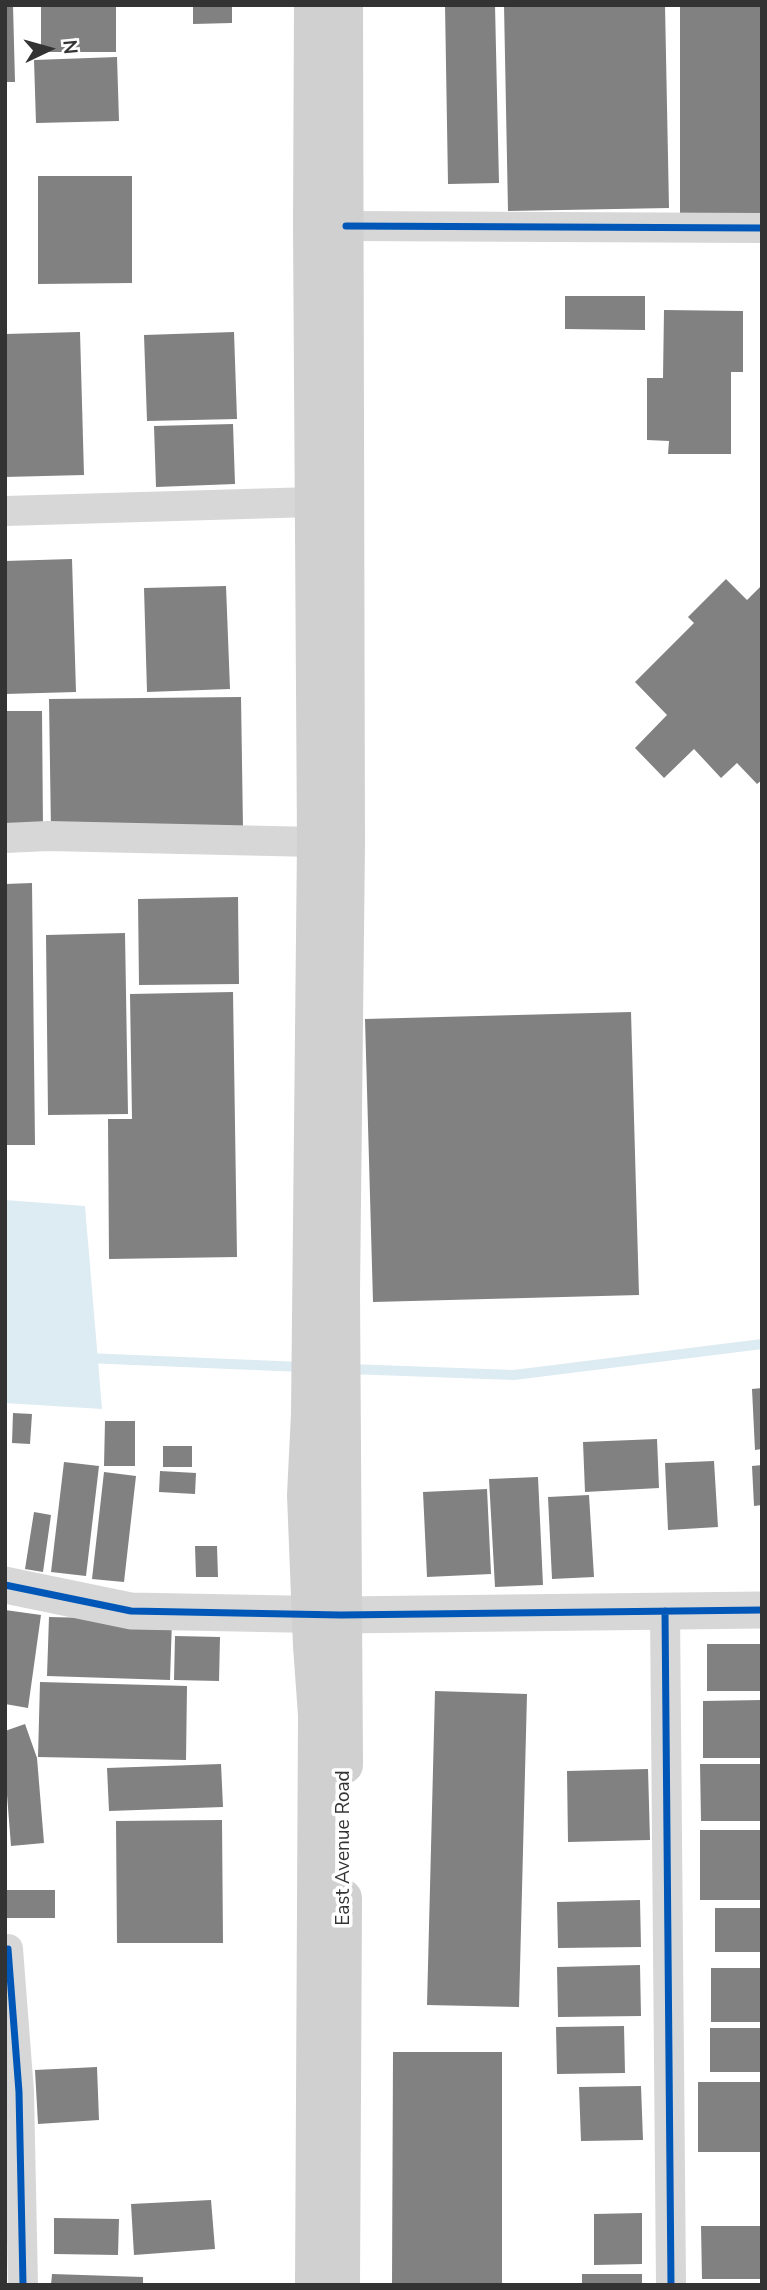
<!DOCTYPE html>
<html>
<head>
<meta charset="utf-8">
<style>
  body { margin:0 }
  #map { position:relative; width:767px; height:2290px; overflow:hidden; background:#fff; font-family:"Nunito Sans",sans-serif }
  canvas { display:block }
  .frame { position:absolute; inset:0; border:7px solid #333; pointer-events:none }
  .north { position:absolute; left:14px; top:14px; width:70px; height:70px; -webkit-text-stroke:5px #fff; paint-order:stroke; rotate:85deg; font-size:19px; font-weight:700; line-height:28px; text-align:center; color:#333 }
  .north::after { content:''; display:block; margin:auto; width:24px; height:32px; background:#333; clip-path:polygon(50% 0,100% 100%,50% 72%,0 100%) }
</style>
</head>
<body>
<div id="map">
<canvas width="767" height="2290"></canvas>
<div class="frame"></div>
<div class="north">N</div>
</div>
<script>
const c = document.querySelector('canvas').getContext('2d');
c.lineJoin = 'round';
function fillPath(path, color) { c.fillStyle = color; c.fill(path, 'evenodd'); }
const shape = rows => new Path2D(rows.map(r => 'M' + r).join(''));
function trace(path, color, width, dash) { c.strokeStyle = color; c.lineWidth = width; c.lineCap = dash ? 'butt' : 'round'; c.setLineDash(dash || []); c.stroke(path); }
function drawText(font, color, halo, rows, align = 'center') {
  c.font = font + ' "Nunito Sans",sans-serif'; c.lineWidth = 7; c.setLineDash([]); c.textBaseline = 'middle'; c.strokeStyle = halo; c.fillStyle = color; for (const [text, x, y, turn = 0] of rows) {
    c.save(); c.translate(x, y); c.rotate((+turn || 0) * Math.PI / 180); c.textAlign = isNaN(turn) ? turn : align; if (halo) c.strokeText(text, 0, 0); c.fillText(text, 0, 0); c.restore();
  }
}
fillPath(shape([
  [5,1200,85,1206,102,1409,5,1403]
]), '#ddebf3');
trace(shape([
  [86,1358,302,1367],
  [349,1369,514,1375,762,1344]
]), '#ddebf3', 10);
fillPath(shape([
  [5,5,13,5,15,82,5,82],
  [41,5,116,5,116,52,41,52],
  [193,5,232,5,232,23,193,24],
  [445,5,495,5,499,183,448,184],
  [504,5,665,5,669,208,508,211],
  [680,5,762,5,762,219,680,218],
  [117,57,119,121,36,123,34,60],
  [38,176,132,176,132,283,38,284],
  [565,296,645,296,645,330,565,329],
  [664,310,743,311,743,372,731,372,731,454,668,454,669,441,647,440,647,378,663,378],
  [80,332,84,475,5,477,5,334],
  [234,332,237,419,147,421,144,335],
  [233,424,235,484,156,487,154,426],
  [72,559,76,692,5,694,5,561],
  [726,579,747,600,762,585,762,780,757,784,737,763,721,778,694,749,664,778,635,748,667,715,635,682,694,623,688,617],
  [226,586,230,689,147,692,144,588],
  [241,697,243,829,51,832,49,699],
  [5,711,42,711,43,830,5,830],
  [32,883,35,1145,5,1145,5,884],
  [238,897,239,984,139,985,138,899],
  [125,933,128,1114,48,1115,46,935],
  [233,992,237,1257,109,1259,108,1119,132,1119,130,994],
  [631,1012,639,1295,373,1302,365,1019],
  [762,1388,762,1449,755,1450,752,1389],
  [13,1413,32,1414,30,1444,12,1443],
  [105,1421,135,1421,135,1466,104,1466],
  [657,1439,659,1488,585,1492,583,1442],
  [163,1446,192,1446,192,1467,163,1467],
  [714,1461,718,1527,668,1530,665,1463],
  [64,1462,99,1466,86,1576,51,1572],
  [762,1465,762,1505,754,1506,752,1466],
  [160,1471,196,1473,195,1494,159,1492],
  [104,1472,136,1476,124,1582,92,1579],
  [538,1477,543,1585,495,1587,489,1479],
  [487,1489,491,1574,427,1577,423,1492],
  [589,1495,594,1577,552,1579,548,1497],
  [34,1512,51,1515,43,1572,25,1569],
  [195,1546,217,1546,218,1577,196,1577],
  [5,1610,41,1615,28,1708,5,1704],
  [49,1617,172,1620,170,1680,47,1676],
  [175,1636,220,1637,219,1681,174,1680],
  [707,1644,762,1644,762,1691,707,1691],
  [40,1682,187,1686,186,1760,38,1757],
  [435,1691,527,1694,519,2007,427,2005],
  [762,1700,762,1758,703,1758,703,1701],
  [25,1724,37,1758,44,1843,11,1846,5,1769,5,1731],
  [221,1764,223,1807,109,1811,107,1768],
  [700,1764,762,1764,762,1821,701,1821],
  [648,1769,650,1840,568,1842,567,1771],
  [222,1820,223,1943,117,1943,116,1821],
  [700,1830,762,1830,762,1900,700,1900],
  [5,1890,55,1890,55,1918,5,1918],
  [640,1900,641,1947,558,1948,557,1902],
  [715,1908,762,1908,762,1952,715,1952],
  [640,1965,641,2016,558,2017,557,1967],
  [711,1968,762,1968,762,2022,711,2022],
  [624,2026,625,2073,557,2074,556,2027],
  [710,2028,762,2028,762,2072,710,2072],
  [393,2052,502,2052,502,2285,392,2285],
  [97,2067,99,2120,38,2124,35,2070],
  [698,2082,762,2082,762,2152,698,2152],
  [641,2086,643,2140,581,2141,579,2087],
  [211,2200,215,2249,134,2255,131,2204],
  [642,2213,642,2264,594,2265,594,2214],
  [54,2218,119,2219,118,2255,54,2254],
  [701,2226,762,2226,762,2279,702,2279],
  [52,2274,143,2277,143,2285,51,2285],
  [582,2274,642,2274,642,2285,582,2285]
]), '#818181');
trace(shape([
  [346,226,762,228],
  [5,511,313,502],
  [5,838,48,836,316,842],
  [665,1611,671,2285],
  [8,1949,19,2092,23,2285]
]), '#d7d7d7', 30);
trace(shape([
  [5,1585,131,1611,341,1615,762,1610]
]), '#d7d7d7', 37);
trace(shape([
  [313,5,312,225,316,842,310,1414,306,1495,312,1646,317,1715,314,2285],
  [344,5,346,842,341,1291,344,1765],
  [341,2285,343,1898]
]), '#d0d0d0', 38);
trace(shape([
  [346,226,762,228],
  [5,1585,131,1611,341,1615,762,1610],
  [665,1611,671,2285],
  [8,1949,19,2092,23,2285]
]), '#0057b8', 7);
drawText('19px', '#333', '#fff', [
  ["East Avenue Road",344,1848,-90]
]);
</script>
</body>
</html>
